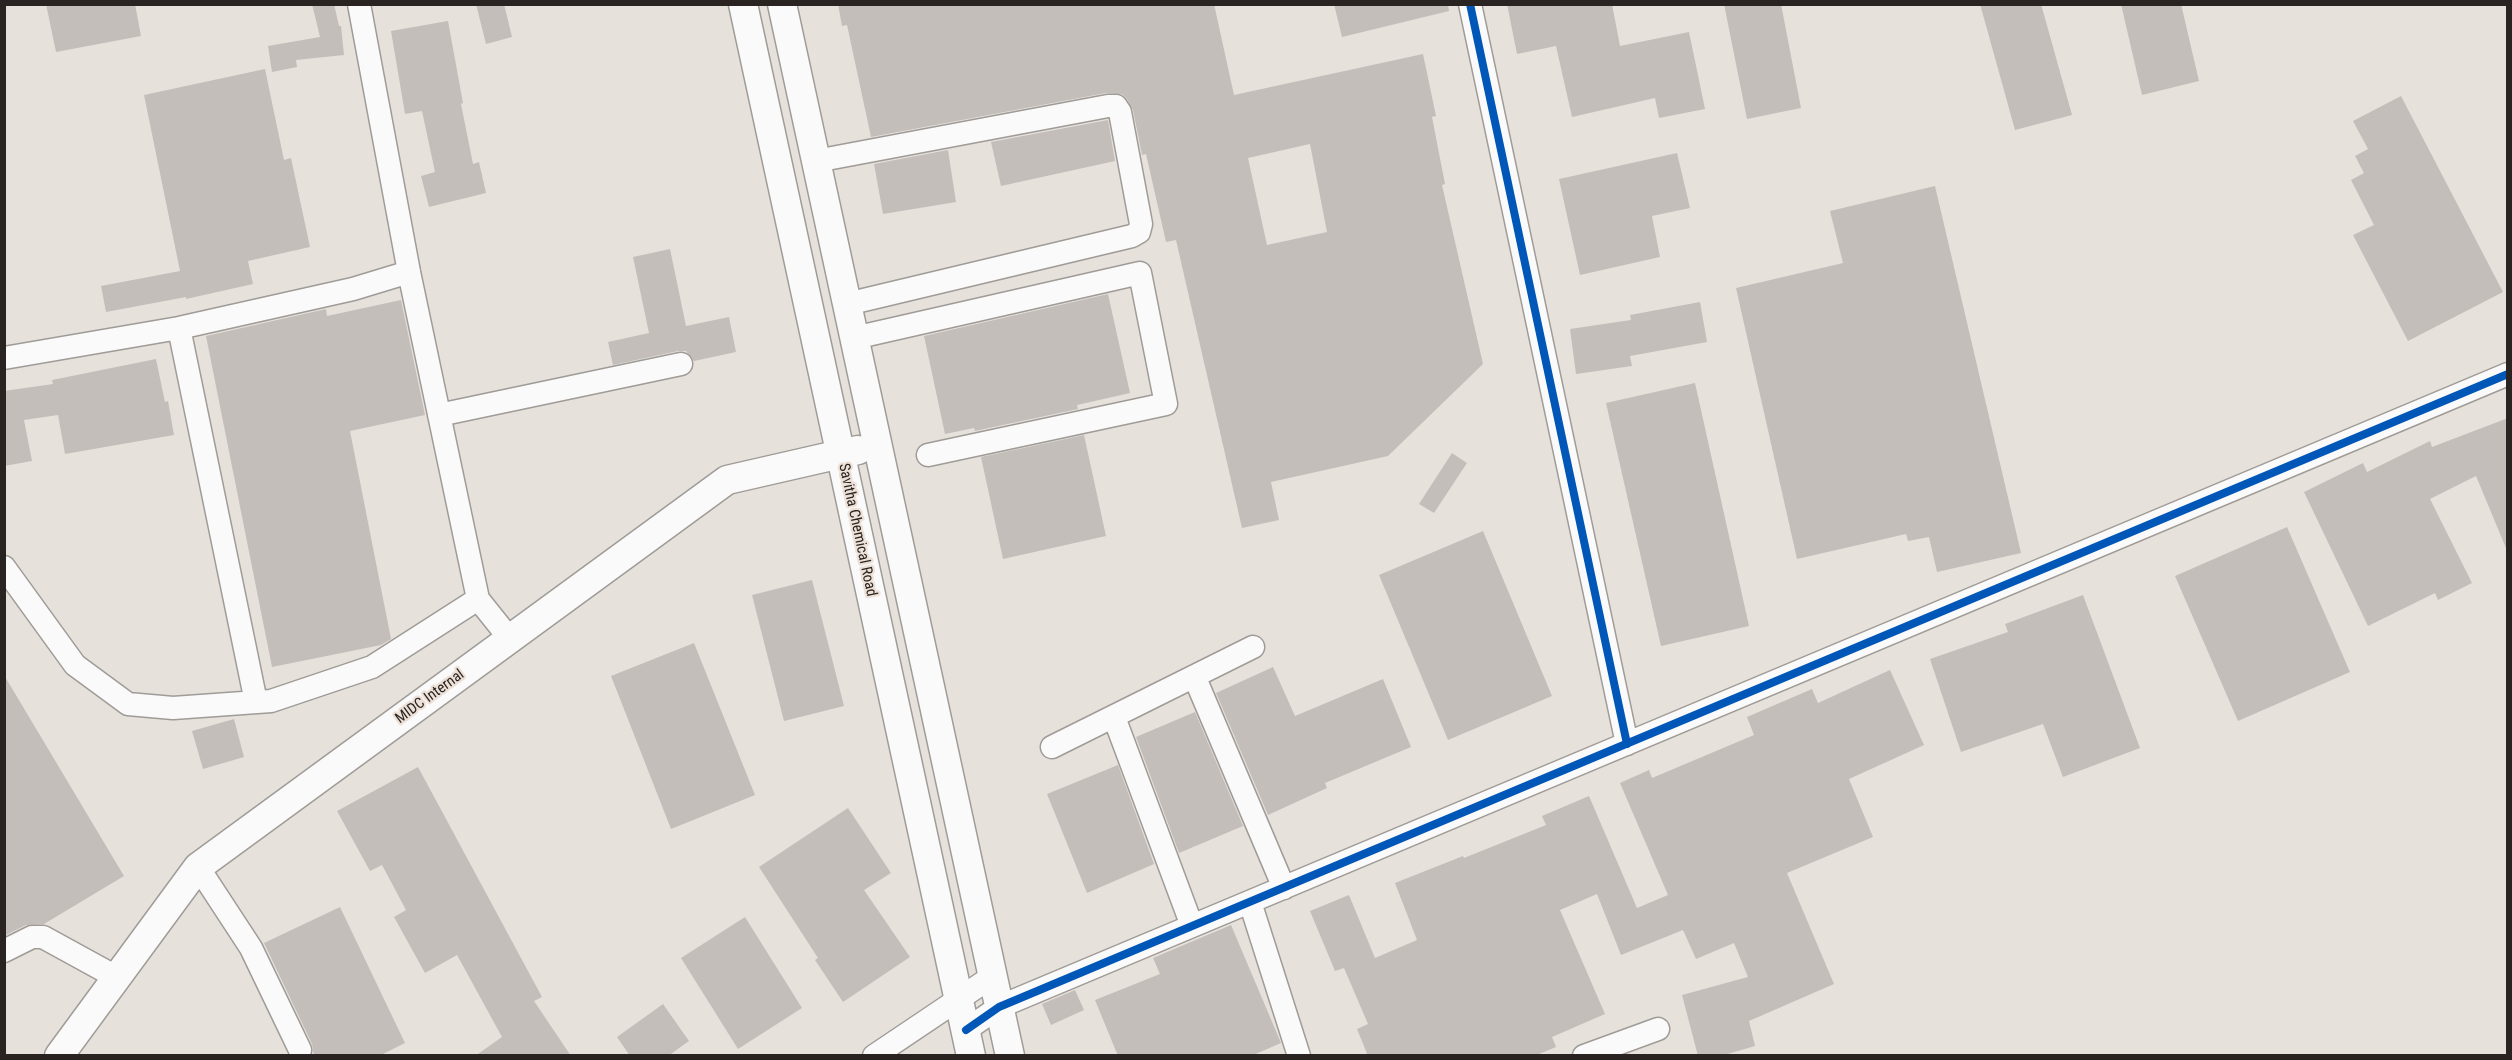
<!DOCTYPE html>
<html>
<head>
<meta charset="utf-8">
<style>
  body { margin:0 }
  #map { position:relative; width:2512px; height:1060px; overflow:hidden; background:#e7e1dc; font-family:"Roboto Condensed",sans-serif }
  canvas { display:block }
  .frame { position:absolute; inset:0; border:6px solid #292421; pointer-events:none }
</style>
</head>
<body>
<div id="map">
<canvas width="2512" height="1060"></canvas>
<div class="frame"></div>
</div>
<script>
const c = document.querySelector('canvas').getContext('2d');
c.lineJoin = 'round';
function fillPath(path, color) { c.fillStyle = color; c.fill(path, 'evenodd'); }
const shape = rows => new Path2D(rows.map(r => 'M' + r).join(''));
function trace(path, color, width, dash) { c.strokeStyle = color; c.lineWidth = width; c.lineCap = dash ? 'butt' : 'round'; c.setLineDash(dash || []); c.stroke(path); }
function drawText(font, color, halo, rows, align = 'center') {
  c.font = font + ' "Roboto Condensed",sans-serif'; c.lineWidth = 4.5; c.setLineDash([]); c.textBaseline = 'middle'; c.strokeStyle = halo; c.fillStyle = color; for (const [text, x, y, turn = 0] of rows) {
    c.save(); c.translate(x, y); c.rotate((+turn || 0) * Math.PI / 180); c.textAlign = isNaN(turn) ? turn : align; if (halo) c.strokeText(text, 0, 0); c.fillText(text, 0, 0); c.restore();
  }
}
fillPath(shape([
  [46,4,135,4,141,36,56,52],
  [312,4,334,4,339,26,341,26,344,55,296,60,297,67,272,72,268,46,320,37],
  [476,4,504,4,512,37,486,44],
  [838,4,1214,4,1234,95,1423,54,1436,116,1432,117,1445,184,1442,185,1483,364,1388,456,1271,482,1279,520,1242,528,1176,240,1166,242,1146,154,1142,155,1133,110,1127,99,1122,94,1106,93,871,137,847,25,842,26],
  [1310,144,1327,232,1267,245,1248,158],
  [1334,4,1448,4,1449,11,1342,37],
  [1507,4,1612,4,1620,46,1689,32,1705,109,1659,118,1655,98,1572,117,1556,46,1517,54],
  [1724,4,1781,4,1801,108,1747,119],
  [1980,4,2041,4,2072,115,2015,130],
  [2121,4,2181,4,2199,81,2142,95],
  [448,21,463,103,461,104,473,164,479,162,486,193,429,207,421,176,435,172,422,111,405,114,391,31],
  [265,69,284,160,291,158,310,247,248,261,253,284,186,299,186,297,106,312,101,286,180,271,144,95],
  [2401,96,2503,292,2408,341,2353,235,2374,225,2351,180,2364,173,2355,156,2368,149,2353,121],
  [1108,120,1115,161,1001,186,991,142],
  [948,150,956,202,883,214,874,164],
  [1677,153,1690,208,1652,216,1660,257,1580,275,1559,179],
  [1935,186,2021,553,1937,572,1929,537,1908,541,1906,534,1797,559,1736,288,1843,263,1830,211],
  [670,249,686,326,729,317,736,352,694,361,686,351,678,351,613,365,608,342,649,333,633,257],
  [1108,294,1130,393,1077,405,1078,409,975,431,974,428,945,434,924,336],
  [401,300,425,415,350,431,391,639,381,645,272,667,206,336,326,309,327,316],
  [1700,302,1707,342,1630,356,1632,366,1576,374,1570,329,1631,320,1630,315],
  [156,359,165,402,168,401,174,435,65,454,58,415,24,420,32,461,4,466,4,391,53,384,52,380],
  [1695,383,1749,626,1661,646,1606,403],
  [2508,418,2508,553,2476,476,2430,499,2472,583,2438,600,2435,593,2368,626,2304,492,2363,463,2367,472,2430,441,2432,447],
  [1084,435,1106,536,1003,559,981,457],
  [1452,453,1467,463,1434,513,1419,504],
  [2287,527,2350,672,2238,721,2175,576],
  [1483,531,1552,696,1448,740,1379,575],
  [812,580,844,706,784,721,752,595],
  [2083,595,2140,748,2063,777,2043,724,1961,752,1930,659,2008,632,2005,624],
  [694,643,755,795,671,829,611,676],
  [1273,667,1295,716,1383,679,1411,747,1325,783,1327,788,1268,815,1216,693],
  [1890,670,1924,745,1849,779,1873,837,1787,873,1834,984,1749,1021,1755,1046,1721,1056,1698,1056,1682,995,1748,977,1734,943,1696,959,1683,930,1621,955,1597,894,1560,910,1605,1014,1552,1037,1556,1047,1534,1056,1368,1056,1357,1029,1368,1024,1344,968,1335,971,1310,911,1349,895,1375,958,1417,940,1395,883,1463,856,1464,858,1546,825,1542,816,1589,796,1637,908,1668,895,1620,783,1649,770,1652,778,1754,735,1747,717,1812,689,1818,703],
  [4,675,124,876,44,924,26,925,4,936],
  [1195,712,1243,826,1179,853,1136,737],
  [234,719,244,757,203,769,192,731],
  [1118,765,1154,864,1087,893,1047,794],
  [418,767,542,997,534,1001,571,1056,475,1056,502,1037,457,955,425,973,394,917,406,910,382,865,370,871,337,811],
  [848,808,891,873,864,890,910,957,843,1002,815,960,818,958,759,867],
  [340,907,405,1043,379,1056,314,1056,312,1044,264,943],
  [745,917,802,1008,738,1049,681,958],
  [1231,925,1281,1043,1251,1056,1118,1056,1095,1000,1160,974,1153,958],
  [1075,990,1084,1010,1051,1025,1042,1004],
  [663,1004,689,1041,668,1056,630,1056,617,1037]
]), '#c3beba');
const minor = shape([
  [359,4,409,272,478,599],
  [1470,4,1627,744],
  [816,161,1108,106,1116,106,1120,112,1141,224,1139,232,1132,236,847,304],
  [179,328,256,702],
  [854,338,1140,273,1166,404,928,455],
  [4,358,179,328,353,289,409,272],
  [439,415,681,364],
  [4,567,75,665,128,704,173,708,271,701,372,667,478,599,510,639],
  [1195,678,1284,888],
  [1114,717,1192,926],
  [1052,747,1253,647],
  [198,867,251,948,300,1050],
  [1250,902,1299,1056],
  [4,951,32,937,43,937,116,977],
  [966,1030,999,1007,2508,374],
  [874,1056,993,976],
  [1584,1056,1658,1029]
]);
const major = shape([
  [743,4,971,1056],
  [782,4,1010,1056],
  [59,1056,198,867,727,480,858,450]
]);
trace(minor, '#9f9b97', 25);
trace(major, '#9f9b97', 31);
trace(minor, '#fbfafa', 22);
trace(major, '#fbfafa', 28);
trace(shape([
  [1470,4,1627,744],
  [966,1030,999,1007,2508,374]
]), '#0057b8', 8);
drawText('15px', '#292421', '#ece0d7', [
  ["Savitha Chemical Road",857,530,78],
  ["MIDC Internal",430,697,-36]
]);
</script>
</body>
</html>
